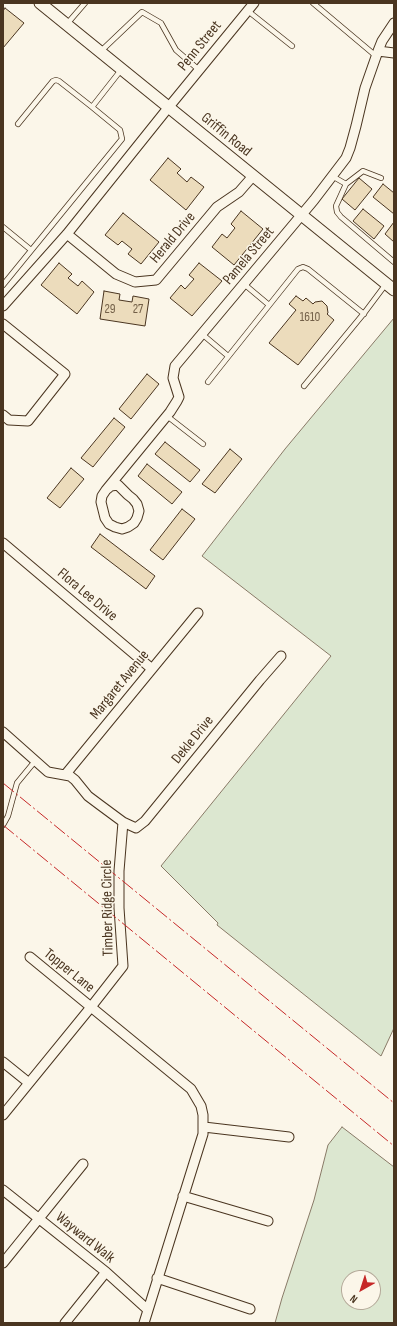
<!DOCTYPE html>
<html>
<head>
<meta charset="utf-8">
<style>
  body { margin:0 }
  #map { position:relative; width:397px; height:1326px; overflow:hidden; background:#fbf6e9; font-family:"Sofia Sans Condensed",sans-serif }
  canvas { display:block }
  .frame { position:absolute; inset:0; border:4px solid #4a3520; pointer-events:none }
  .north { position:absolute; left:341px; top:1270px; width:40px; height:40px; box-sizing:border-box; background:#fbf6e9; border:1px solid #b4a999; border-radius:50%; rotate:219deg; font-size:11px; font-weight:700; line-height:16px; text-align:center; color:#4a3520 }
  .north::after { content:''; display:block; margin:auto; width:14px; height:18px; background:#c62828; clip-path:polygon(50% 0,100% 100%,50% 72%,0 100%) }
</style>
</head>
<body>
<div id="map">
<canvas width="397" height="1326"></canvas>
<div class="frame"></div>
<div class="north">N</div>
</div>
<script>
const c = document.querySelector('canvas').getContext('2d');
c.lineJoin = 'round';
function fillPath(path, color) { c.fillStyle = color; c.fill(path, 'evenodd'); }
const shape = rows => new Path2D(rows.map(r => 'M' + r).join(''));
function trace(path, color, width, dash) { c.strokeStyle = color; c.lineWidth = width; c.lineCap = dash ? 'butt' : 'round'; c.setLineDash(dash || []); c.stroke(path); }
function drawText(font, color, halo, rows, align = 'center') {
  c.font = font + ' "Sofia Sans Condensed",sans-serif'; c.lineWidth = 3; c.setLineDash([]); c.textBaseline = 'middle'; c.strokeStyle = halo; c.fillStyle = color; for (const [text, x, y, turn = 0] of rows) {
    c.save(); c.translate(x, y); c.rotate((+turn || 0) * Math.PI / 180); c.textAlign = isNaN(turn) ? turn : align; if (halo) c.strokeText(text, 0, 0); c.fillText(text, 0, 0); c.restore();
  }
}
const green = shape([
  [394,318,394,1028,381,1056,217,925,218,923,161,866,331,656,202,556,285,449,394,318],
  [342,1127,394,1167,394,1323,275,1323,282,1298,314,1200,328,1145,342,1127],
  [349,1278,373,1278,373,1302,349,1302,349,1278]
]);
fillPath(green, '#dce7d0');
trace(green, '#887966', 1);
const building = shape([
  [5,8,24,23,3,48,3,11,5,8],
  [168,158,181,169,177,173,187,182,191,177,204,187,186,210,150,180,168,158],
  [359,178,372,189,355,210,342,199,359,178],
  [383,184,394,193,394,214,373,197,383,184],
  [363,209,384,226,374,239,353,221,363,209],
  [241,211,263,229,234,265,212,247,222,234,227,238,235,228,231,224,241,211],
  [123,213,159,242,141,264,128,254,132,249,122,241,118,245,105,235,123,213],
  [394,222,394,242,385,234,394,222],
  [59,263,72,274,68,278,78,286,82,281,94,292,77,314,41,285,59,263],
  [199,263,222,281,192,316,170,298,181,285,185,289,194,279,189,275,199,263],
  [104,291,120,294,119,300,132,302,133,296,149,299,145,326,100,319,104,291],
  [296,296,303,301,306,298,313,304,315,302,322,301,327,306,328,313,327,314,334,320,298,365,269,343,296,310,289,304,296,296],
  [147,374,159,384,131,419,119,409,147,374],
  [114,418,125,427,93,467,81,458,114,418],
  [165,442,200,470,190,482,155,454,165,442],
  [230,449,242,459,215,493,202,484,230,449],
  [147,464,182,492,172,504,138,476,147,464],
  [71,468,84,479,60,508,47,498,71,468],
  [182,509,195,519,163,560,150,550,182,509],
  [100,534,155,576,146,589,91,547,100,534]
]);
fillPath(building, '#ecdcbc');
trace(building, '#4a3520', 1);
const service = shape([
  [313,3,376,56],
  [248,11,292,46],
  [66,25,85,3],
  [101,51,142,12,161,23,176,50,199,70],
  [18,124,53,81,56,80,59,81,92,107,121,70],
  [332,176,346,184,363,171,381,178],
  [346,184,336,206,337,212,341,217,394,262],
  [3,227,31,250],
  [244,284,269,305],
  [3,285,122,139,120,130,92,107],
  [202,334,228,356],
  [208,382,298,269,303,267,308,269,364,314],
  [304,386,365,312,386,284],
  [167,416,203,444],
  [3,825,8,816,17,783,36,760]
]);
const minor = shape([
  [378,51,394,53],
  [67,234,116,274,135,282,156,280,217,207,239,192,253,176],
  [3,306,67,234,168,108,254,3],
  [3,324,65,374,28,421,9,420,3,415],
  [106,490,111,486,118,485,128,495,133,499,137,504,139,511,137,518,134,523,128,527,122,529,115,527,109,524,105,518,101,502,102,496,106,490,170,412,177,401,179,397,173,378,175,366,314,200,346,158,350,148,356,126,365,88,378,51,382,41,394,23],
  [3,543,152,669],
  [3,732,48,772,70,776,75,780,88,796,100,805,123,822,136,828,145,821,260,680,281,656],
  [65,775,198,613],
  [30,957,191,1089,201,1106,203,1115,203,1134,144,1323],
  [3,1062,29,1083],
  [3,1115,91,1007,123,966,119,908,119,871,123,822],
  [204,1127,289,1137],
  [3,1190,106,1272,148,1310],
  [183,1196,268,1221],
  [3,1263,83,1164],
  [157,1278,250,1309],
  [65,1323,106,1272]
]);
const tertiary = shape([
  [40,3,394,290]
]);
trace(service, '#4a3520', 6);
trace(minor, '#4a3520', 11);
trace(tertiary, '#4a3520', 13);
trace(service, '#fbf6e9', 4.5);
trace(minor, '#fbf6e9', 9);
trace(tertiary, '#fbf6e9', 11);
trace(shape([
  [3,783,394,1103],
  [3,825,394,1146]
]), '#c62828', 1, [14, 3, 2, 3]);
drawText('13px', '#725f47', null, [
  ["29",110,310],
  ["27",138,310],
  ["1610",310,318]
]);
drawText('15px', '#4a3520', '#fbf6e9', [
  ["Penn Street",200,46,-51],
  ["Griffin Road",226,135,39],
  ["Herald Drive",173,238,-50],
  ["Pamela Street",249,256,-50],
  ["Flora Lee Drive",87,595,40],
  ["Margaret Avenue",120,685,-51],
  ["Dekle Drive",193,740,-51],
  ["Timber Ridge Circle",108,908,-91],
  ["Topper Lane",69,971,39],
  ["Wayward Walk",85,1238,39]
]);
</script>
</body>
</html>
